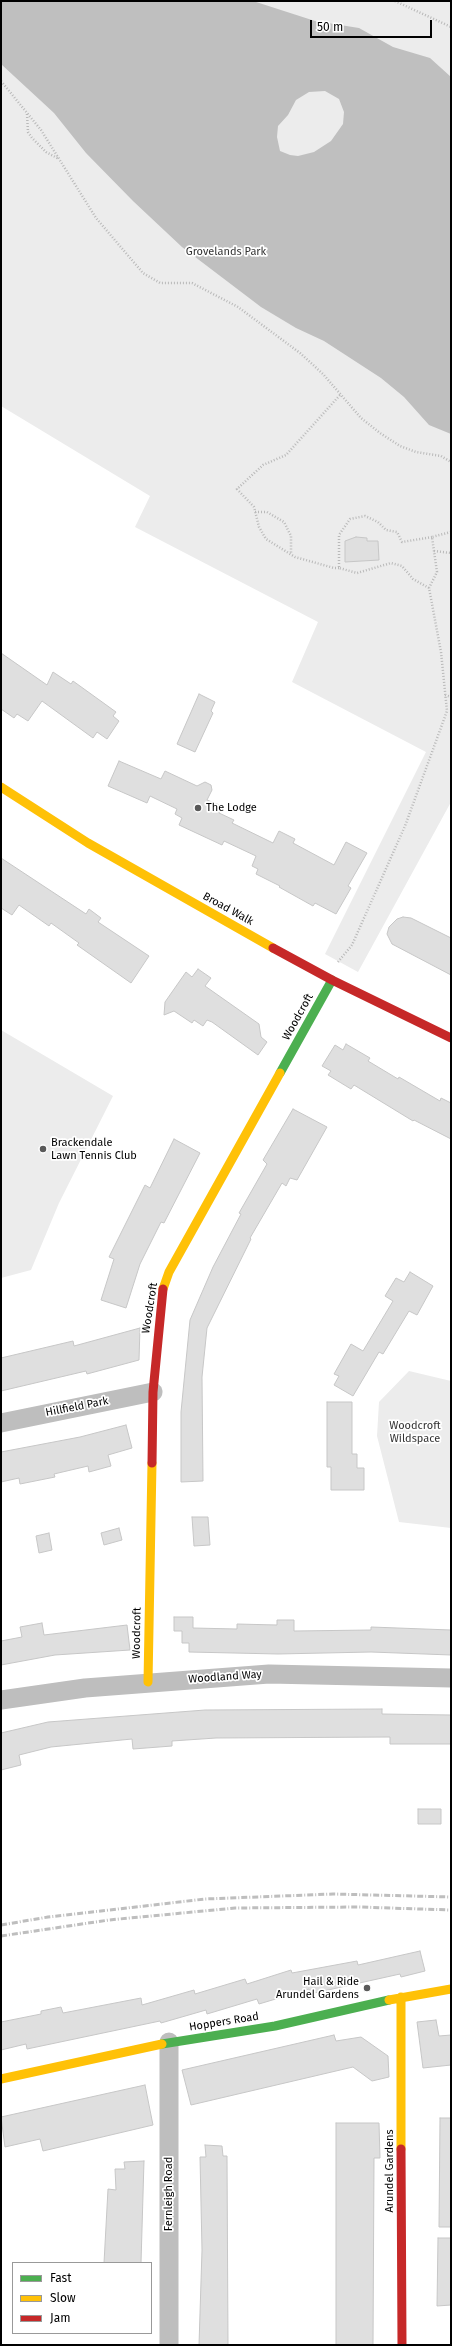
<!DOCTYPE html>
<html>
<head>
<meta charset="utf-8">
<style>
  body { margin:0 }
  #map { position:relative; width:452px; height:2346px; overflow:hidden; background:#fff; font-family:"Fira Sans",sans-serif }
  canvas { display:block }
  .frame { position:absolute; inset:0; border:2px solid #000; pointer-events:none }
  .legend { position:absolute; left:12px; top:2262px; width:140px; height:72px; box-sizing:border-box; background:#fff; border:1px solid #999; margin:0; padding:5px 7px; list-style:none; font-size:12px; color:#000 }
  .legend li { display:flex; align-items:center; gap:8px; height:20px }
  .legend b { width:20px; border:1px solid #999 }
  .scale { position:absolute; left:310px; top:20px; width:122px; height:18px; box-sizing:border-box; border:2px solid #000; border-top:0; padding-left:5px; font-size:12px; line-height:14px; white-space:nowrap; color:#000; -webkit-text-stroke:3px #fff; paint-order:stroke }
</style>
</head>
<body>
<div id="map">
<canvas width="452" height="2346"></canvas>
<div class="frame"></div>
<ul class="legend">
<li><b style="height:5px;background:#4caf50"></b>Fast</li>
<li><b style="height:5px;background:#ffc107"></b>Slow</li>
<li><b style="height:5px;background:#c62828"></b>Jam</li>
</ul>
<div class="scale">50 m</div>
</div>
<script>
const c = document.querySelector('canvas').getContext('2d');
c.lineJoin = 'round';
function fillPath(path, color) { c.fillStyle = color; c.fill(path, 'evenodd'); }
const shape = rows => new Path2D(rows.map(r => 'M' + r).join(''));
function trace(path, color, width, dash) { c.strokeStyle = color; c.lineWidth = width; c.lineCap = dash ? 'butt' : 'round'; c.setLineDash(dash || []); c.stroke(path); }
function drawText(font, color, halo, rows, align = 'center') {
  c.font = font + ' "Fira Sans",sans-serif'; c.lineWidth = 3.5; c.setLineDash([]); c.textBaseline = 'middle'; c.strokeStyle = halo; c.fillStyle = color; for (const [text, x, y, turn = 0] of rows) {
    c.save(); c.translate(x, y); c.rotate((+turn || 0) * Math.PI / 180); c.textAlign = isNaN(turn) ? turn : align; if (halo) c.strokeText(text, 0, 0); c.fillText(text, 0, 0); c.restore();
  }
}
fillPath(shape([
  [1,1,451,1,451,802,358,972,325,954,426,752,292,682,318,622,135,527,150,496,1,406],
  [1,1030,113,1096,59,1203,31,1270,1,1278],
  [409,1371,451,1381,451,1528,399,1522,377,1436,379,1402]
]), '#ececec');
fillPath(shape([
  [1,1,253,1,315,21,359,28,393,47,430,58,451,77,451,434,429,425,404,397,381,378,324,341,296,328,261,307,182,247,133,201,86,153,54,113,1,64],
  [325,91,339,99,344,112,343,124,331,141,314,152,298,156,290,155,280,151,277,137,278,126,288,115,296,100,309,92]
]), '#bfbfbf');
const building = shape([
  [356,537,367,538,367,541,378,541,379,560,345,562,345,541,356,537],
  [1,653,47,685,53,672,71,684,73,681,116,712,113,716,119,721,107,739,97,732,93,738,42,701,28,721,17,714,14,718,1,709,1,653],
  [199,694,215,702,211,711,213,713,195,752,177,744,199,694],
  [119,761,161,779,165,771,197,786,205,782,211,785,212,790,207,800,222,806,219,813,234,820,232,823,273,843,279,831,295,839,293,843,334,865,346,842,367,853,348,886,351,888,336,914,315,903,313,906,279,887,280,886,256,874,258,869,252,866,256,856,224,841,222,845,179,825,182,818,175,814,177,809,150,796,147,803,108,786,119,761],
  [1,858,86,914,89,909,101,918,98,922,149,956,131,983,77,945,79,943,51,923,49,926,19,905,12,915,1,908,1,858],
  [403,917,411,918,451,938,451,975,392,944,387,934,389,927,397,919,403,917],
  [198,969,211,978,205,986,259,1024,261,1037,267,1042,258,1055,212,1022,207,1020,203,1026,194,1020,192,1023,174,1011,164,1015,165,1002,186,972,192,977,198,969],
  [346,1044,370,1058,368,1061,398,1079,399,1077,440,1101,441,1098,451,1103,451,1139,414,1120,413,1121,354,1085,351,1089,328,1075,331,1071,322,1066,335,1045,343,1050,346,1044],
  [293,1109,327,1127,297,1180,290,1178,286,1186,282,1183,250,1238,251,1239,207,1328,202,1377,203,1481,181,1482,181,1412,190,1320,213,1267,241,1214,239,1213,267,1164,263,1160,293,1109],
  [174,1139,200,1153,164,1223,161,1222,140,1264,126,1308,101,1300,114,1259,109,1257,145,1185,150,1188,174,1139],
  [410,1272,433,1286,417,1315,409,1311,383,1354,379,1352,353,1396,334,1385,339,1376,334,1374,351,1344,363,1351,393,1301,385,1296,396,1278,404,1282,410,1272],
  [140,1328,139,1360,87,1374,86,1371,1,1391,1,1358,73,1341,74,1346,140,1328],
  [327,1402,352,1402,352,1454,357,1454,357,1468,364,1468,364,1490,331,1490,331,1467,327,1467,327,1402],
  [126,1425,132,1448,108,1455,111,1466,89,1472,88,1466,54,1474,55,1477,20,1484,19,1478,1,1482,1,1452,80,1437,126,1425],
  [192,1517,208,1517,210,1545,194,1546,192,1517],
  [119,1528,122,1540,104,1545,101,1533,119,1528],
  [49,1533,52,1550,39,1553,36,1536,49,1533],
  [174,1617,193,1617,193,1628,237,1629,237,1624,277,1625,277,1620,294,1620,294,1631,371,1630,371,1627,451,1630,451,1655,371,1652,278,1654,189,1652,189,1643,182,1643,182,1631,174,1631,174,1617],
  [42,1623,44,1635,127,1625,130,1650,55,1655,1,1665,1,1641,22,1637,20,1627,42,1623],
  [382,1709,382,1714,451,1715,451,1744,390,1744,390,1737,216,1738,172,1741,172,1746,133,1749,132,1739,51,1747,19,1755,21,1765,1,1770,1,1733,48,1722,205,1710,382,1709],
  [418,1809,441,1809,441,1824,418,1824,418,1809],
  [420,1951,425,1971,401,1977,400,1974,310,1994,309,1989,259,2004,257,1999,207,2014,206,2010,161,2023,160,2021,27,2049,26,2044,1,2050,1,2022,41,2014,41,2011,61,2007,63,2013,141,1998,142,2005,194,1990,195,1994,245,1979,247,1984,291,1970,292,1973,357,1961,358,1965,420,1951],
  [436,2020,439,2036,451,2035,451,2065,423,2068,417,2022,436,2020],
  [334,2035,336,2041,361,2037,388,2056,389,2077,372,2081,353,2067,191,2105,182,2070,334,2035],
  [145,2085,153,2125,43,2151,40,2139,5,2147,1,2117,145,2085],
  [440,2118,451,2118,451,2227,439,2227,440,2118],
  [336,2123,379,2123,380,2158,374,2158,373,2345,336,2345,336,2123],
  [205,2145,222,2146,223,2156,227,2156,228,2345,199,2345,202,2250,200,2157,206,2157,205,2145],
  [144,2161,141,2263,104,2263,108,2189,116,2190,115,2169,125,2169,124,2162,144,2161],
  [438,2238,451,2238,451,2305,437,2306,438,2238]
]);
fillPath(building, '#dfdfdf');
trace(building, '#c7c7c7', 1);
trace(shape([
  [395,1,451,27],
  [1,81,41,130,96,218,143,273,160,283,192,283,238,307,300,353,323,374,361,418,380,433,400,446,416,452,441,456,451,462],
  [27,114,28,132,32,138,46,152,59,159],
  [255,512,267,512,284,522,291,536,291,554],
  [434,551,451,553],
  [339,568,334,568,295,557,266,539,259,527,254,507,237,489,263,465,286,455,340,395],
  [429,588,413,579,402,566,391,563,357,573,339,568,339,535,350,519,365,516,378,522,386,530,397,532,402,542,432,537],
  [445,695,451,697],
  [338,962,352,945,405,826,447,711,441,652,429,588,437,572,432,537,451,532]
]), '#b9b9b9', 2.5, [1, 2]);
trace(shape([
  [1,1423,153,1392],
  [1,1700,85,1688,269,1674,451,1678],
  [169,2345,169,2042]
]), '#bebebe', 19);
trace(shape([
  [280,1073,332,980],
  [162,2044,275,2026,389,2000]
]), '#4caf50', 9);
trace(shape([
  [1,787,88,843,273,948],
  [163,1289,169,1272,280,1073],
  [148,1682,152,1463],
  [401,1997,401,2149],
  [389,2000,451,1989],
  [1,2079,162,2044]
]), '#ffc107', 9);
trace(shape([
  [273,948,332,980,451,1038],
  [152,1463,153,1392,163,1289],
  [401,2149,402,2345]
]), '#c62828', 9);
trace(shape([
  [1,1925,48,1917,205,1899,333,1894,451,1897],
  [1,1936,109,1920,235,1908,359,1907,451,1910]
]), '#bebebe', 3, [6, 2, 1, 2]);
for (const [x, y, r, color] of [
  [198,808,4,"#595959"],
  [43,1149,4,"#595959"],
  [367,1988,4,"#595959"]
]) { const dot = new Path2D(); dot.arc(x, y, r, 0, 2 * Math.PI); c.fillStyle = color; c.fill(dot); trace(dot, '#fff', 1.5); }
drawText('11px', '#333', '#fff', [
  ["Grovelands Park",226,252],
  ["Woodcroft",415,1426],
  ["Wildspace",415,1439]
]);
drawText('11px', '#000', '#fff', [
  ["The Lodge",206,808],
  ["Brackendale",51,1143],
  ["Lawn Tennis Club",51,1156],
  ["Hail & Ride",359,1982,"right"],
  ["Arundel Gardens",359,1995,"right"]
], 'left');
drawText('11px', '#000', '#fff', [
  ["Broad Walk",228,909,29],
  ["Woodcroft",298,1017,-61],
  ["Woodcroft",150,1308,-81],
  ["Hillfield Park",77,1407,-11],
  ["Woodcroft",137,1633,-89],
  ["Woodland Way",225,1677,-4],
  ["Hoppers Road",224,2022,-9],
  ["Arundel Gardens",390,2171,-90],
  ["Fernleigh Road",169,2194,-90]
]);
</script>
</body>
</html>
